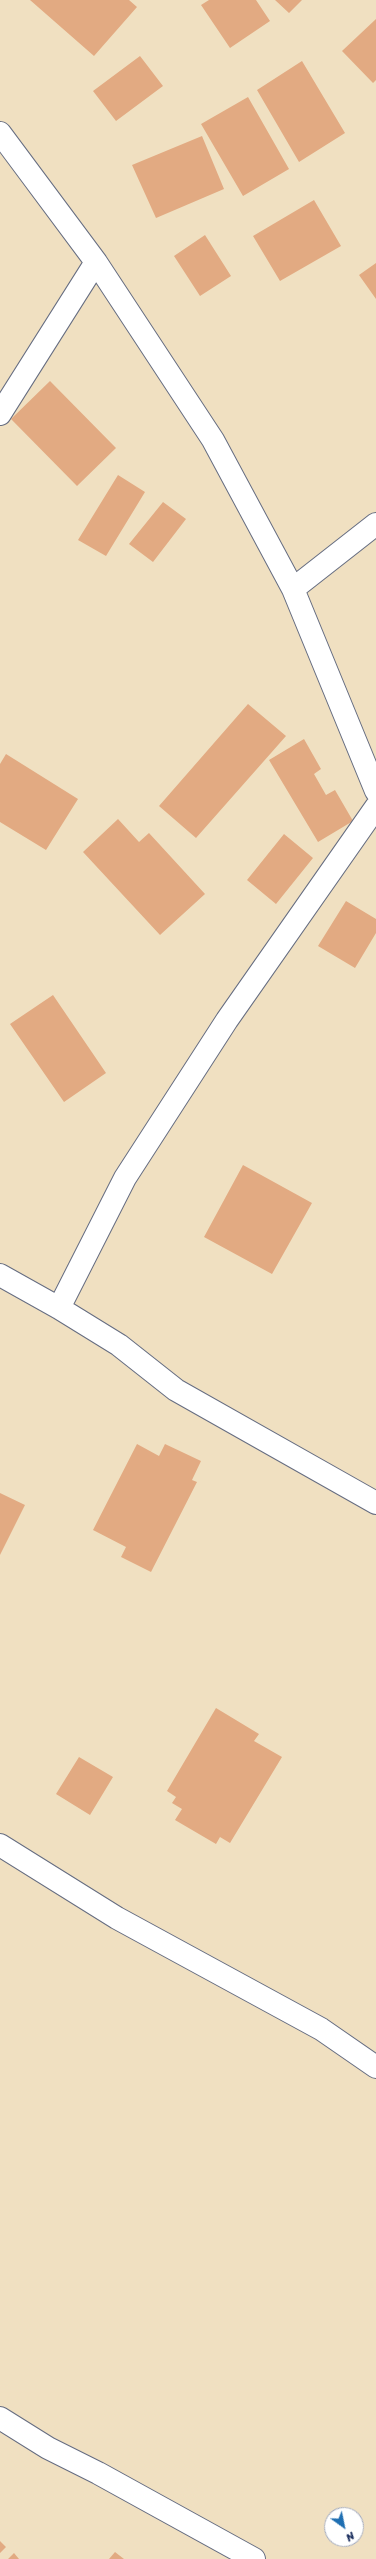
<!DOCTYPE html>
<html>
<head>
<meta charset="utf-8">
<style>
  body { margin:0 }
  #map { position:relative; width:376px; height:2559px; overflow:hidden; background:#f0e0c1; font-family:Sriracha,sans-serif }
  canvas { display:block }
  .north { position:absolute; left:324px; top:2507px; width:40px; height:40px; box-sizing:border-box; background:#fff; border:1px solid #a4acbf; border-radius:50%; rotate:147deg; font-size:11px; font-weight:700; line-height:16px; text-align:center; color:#1b2f5e }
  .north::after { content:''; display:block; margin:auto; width:14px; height:18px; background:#1f6fb2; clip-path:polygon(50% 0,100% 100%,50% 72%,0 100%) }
</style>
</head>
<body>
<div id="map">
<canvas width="376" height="2559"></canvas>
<div class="north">N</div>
</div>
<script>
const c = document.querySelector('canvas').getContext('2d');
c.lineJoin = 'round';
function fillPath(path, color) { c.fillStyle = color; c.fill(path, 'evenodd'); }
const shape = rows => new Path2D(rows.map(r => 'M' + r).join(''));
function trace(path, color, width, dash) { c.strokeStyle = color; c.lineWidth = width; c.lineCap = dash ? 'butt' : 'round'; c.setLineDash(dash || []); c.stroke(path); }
fillPath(shape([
  [30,0,129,0,137,7,94,56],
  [209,0,256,0,270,21,230,48,201,5],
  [275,0,302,0,289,13],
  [376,19,376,80,373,83,342,51],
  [140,56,163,86,116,121,93,91],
  [302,61,345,133,299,162,257,90],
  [248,97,289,169,243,196,201,124],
  [202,136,224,189,156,218,132,165],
  [314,200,341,246,280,281,253,236],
  [205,235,231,276,200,296,174,256],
  [376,263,376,299,359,275],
  [50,381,116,448,77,486,11,419],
  [118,475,145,492,106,556,78,540],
  [163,502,186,519,153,562,129,544],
  [248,704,286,736,196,838,159,806],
  [304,739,321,769,314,774,326,795,335,790,353,821,318,842,269,760],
  [6,754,78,799,46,850,0,822,0,764],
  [118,819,139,842,149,833,205,894,160,935,83,852],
  [284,834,313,858,276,904,247,880],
  [346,901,376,919,376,933,355,968,318,946],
  [53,995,106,1073,64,1102,10,1024],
  [243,1165,312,1203,272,1274,204,1237],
  [137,1444,159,1456,165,1444,201,1461,192,1480,197,1482,151,1572,121,1557,126,1547,93,1530],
  [0,1493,25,1505,0,1555],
  [216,1708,259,1734,254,1741,282,1757,230,1843,220,1837,216,1844,175,1820,182,1809,172,1803,176,1797,167,1791],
  [79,1757,113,1777,90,1815,56,1794],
  [0,2541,6,2547,0,2553],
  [115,2552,124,2559,109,2559],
  [14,2553,19,2559,8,2559]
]), '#e2aa82');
const minor = shape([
  [0,133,96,262,213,440,293,589,376,791],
  [0,414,96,262],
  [293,589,376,524],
  [0,1275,59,1308,119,1345,176,1390,376,1503],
  [59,1308,125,1178,227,1020,376,807],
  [0,1845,117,1918,321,2029,376,2067],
  [0,2418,48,2448,98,2473,254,2559]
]);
trace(minor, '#666d81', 24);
trace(minor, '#fff', 22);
</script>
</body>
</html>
